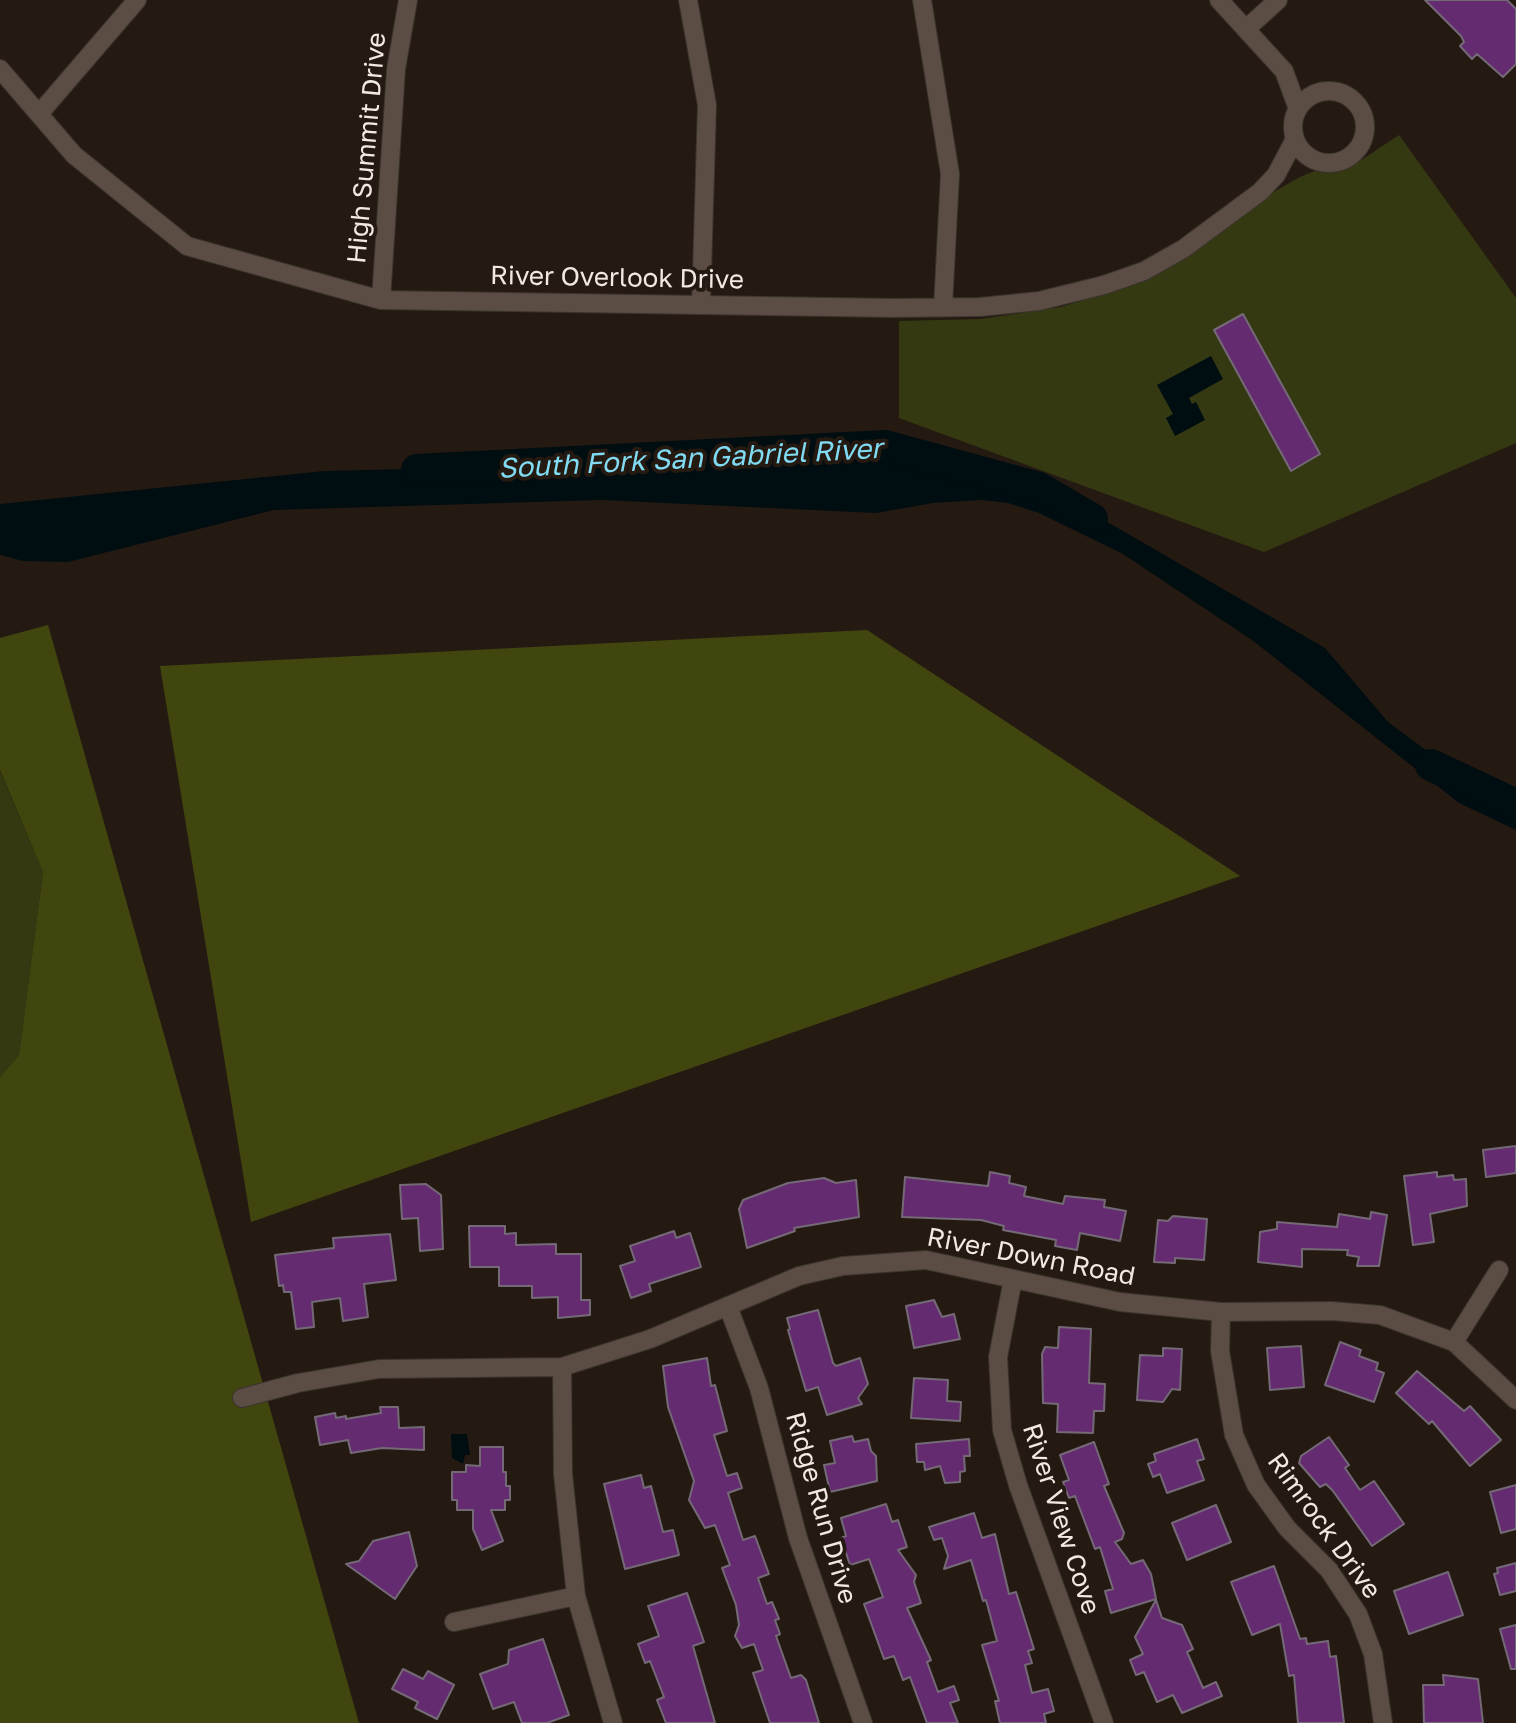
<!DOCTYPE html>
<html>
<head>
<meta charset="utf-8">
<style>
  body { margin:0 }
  canvas { display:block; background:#251a12 }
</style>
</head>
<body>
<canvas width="1516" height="1723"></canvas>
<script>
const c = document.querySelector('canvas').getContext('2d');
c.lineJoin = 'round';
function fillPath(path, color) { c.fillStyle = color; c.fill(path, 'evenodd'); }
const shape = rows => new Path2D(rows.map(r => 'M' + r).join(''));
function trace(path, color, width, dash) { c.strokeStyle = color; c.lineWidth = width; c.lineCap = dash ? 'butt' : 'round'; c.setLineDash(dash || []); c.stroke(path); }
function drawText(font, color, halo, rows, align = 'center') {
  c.font = font + ' "Golos Text",sans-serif'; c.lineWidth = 8; c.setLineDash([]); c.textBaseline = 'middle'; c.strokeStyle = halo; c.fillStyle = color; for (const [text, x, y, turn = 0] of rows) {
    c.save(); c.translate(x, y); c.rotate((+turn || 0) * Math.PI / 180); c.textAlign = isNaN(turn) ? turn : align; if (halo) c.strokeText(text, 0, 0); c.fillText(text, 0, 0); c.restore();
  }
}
fillPath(shape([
  [1399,135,1516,298,1516,443,1264,552,899,418,899,321,981,319,1061,307,1113,291,1164,271,1265,197,1300,177,1322,168,1351,167],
  [0,771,43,872,19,1055,0,1077]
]), '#353912');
fillPath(shape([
  [48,625,359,1723,0,1723,0,1077,19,1055,43,872,0,770,0,638],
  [867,630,1240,876,251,1222,160,666]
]), '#41460f');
fillPath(shape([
  [1211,356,1223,379,1189,398,1192,404,1196,402,1205,420,1175,436,1166,418,1173,414,1157,385],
  [773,453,892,458,986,469,1104,520,1325,648,1388,722,1481,791,1516,807,1516,830,1459,803,1252,640,1123,554,1039,513,1008,503,982,500,933,503,876,513,601,500,274,510,68,562,23,561,0,555,0,504,324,471,536,466],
  [451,1434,467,1434,470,1455,465,1455,463,1464,452,1458]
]), '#000d11');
trace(shape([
  [417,470,885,446,1039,488,1092,519],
  [1431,765,1516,805]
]), '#000d11', 32);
const building = shape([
  [1425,0,1507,0,1516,9,1516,64,1503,77,1477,54,1472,59,1460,46,1464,42,1461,36,1425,0],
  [1243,314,1320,454,1291,471,1214,330,1243,314],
  [1516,1146,1516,1173,1486,1177,1483,1150,1516,1146],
  [990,1172,1010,1176,1009,1183,1026,1187,1024,1196,1063,1204,1065,1196,1105,1200,1104,1207,1126,1211,1120,1241,1080,1233,1077,1250,1055,1246,1056,1240,1003,1230,1004,1226,981,1220,902,1217,905,1177,988,1186,990,1172],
  [1437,1172,1437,1177,1453,1175,1454,1180,1466,1179,1467,1206,1430,1214,1434,1242,1413,1245,1404,1176,1437,1172],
  [824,1178,836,1183,856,1180,859,1217,794,1228,795,1231,747,1248,739,1209,743,1200,788,1183,824,1178],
  [426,1184,441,1195,443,1249,420,1251,418,1218,402,1219,400,1185,426,1184],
  [1371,1212,1387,1215,1379,1266,1357,1266,1359,1257,1347,1255,1348,1250,1302,1249,1302,1267,1258,1262,1260,1232,1277,1229,1277,1222,1337,1227,1339,1214,1370,1219,1371,1212],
  [1173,1216,1207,1219,1204,1260,1175,1258,1175,1263,1154,1262,1158,1220,1168,1221,1173,1216],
  [469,1226,505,1226,505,1234,516,1233,516,1245,556,1244,556,1254,581,1254,581,1300,590,1300,590,1315,558,1318,558,1297,532,1298,532,1286,499,1286,499,1267,470,1267,469,1226],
  [674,1231,676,1238,690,1233,701,1267,649,1284,651,1291,631,1298,620,1266,635,1261,630,1246,674,1231],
  [390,1234,396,1280,364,1284,368,1317,343,1321,340,1298,312,1302,314,1327,296,1329,291,1292,284,1292,283,1285,279,1286,275,1255,334,1248,333,1238,390,1234],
  [934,1300,942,1317,954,1314,960,1339,914,1348,906,1306,934,1300],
  [818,1310,833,1363,836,1366,860,1358,868,1384,858,1398,862,1404,827,1415,818,1387,806,1391,788,1330,790,1329,787,1318,818,1310],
  [1059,1327,1091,1329,1089,1383,1105,1384,1104,1411,1094,1411,1093,1433,1057,1432,1058,1404,1043,1403,1042,1354,1045,1347,1058,1348,1059,1327],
  [1340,1342,1361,1350,1359,1356,1378,1363,1376,1370,1384,1373,1374,1402,1325,1385,1340,1342],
  [1301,1346,1304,1387,1270,1390,1267,1348,1301,1346],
  [1163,1348,1182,1349,1180,1390,1172,1389,1163,1402,1137,1400,1140,1355,1163,1356,1163,1348],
  [707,1358,711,1386,715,1385,727,1431,714,1435,727,1476,737,1473,742,1488,728,1493,743,1540,755,1536,769,1574,758,1578,767,1604,772,1602,779,1619,775,1620,780,1634,776,1636,791,1678,801,1675,806,1680,819,1723,770,1723,753,1673,763,1670,754,1644,742,1648,735,1636,739,1625,736,1605,722,1568,730,1565,715,1525,705,1528,689,1500,694,1481,668,1407,663,1366,707,1358],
  [1417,1371,1464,1411,1470,1406,1501,1440,1470,1466,1432,1421,1429,1424,1396,1393,1417,1371],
  [914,1378,948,1380,947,1401,961,1402,960,1421,911,1418,914,1378],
  [380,1407,398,1407,399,1428,424,1427,424,1450,382,1448,351,1453,348,1440,320,1445,315,1417,335,1413,336,1418,346,1416,346,1419,381,1413,380,1407],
  [852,1436,854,1442,868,1439,871,1451,876,1456,877,1481,830,1492,824,1465,835,1463,830,1441,852,1436],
  [1329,1437,1349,1465,1345,1468,1360,1490,1374,1481,1404,1524,1372,1546,1333,1491,1326,1484,1320,1487,1299,1463,1301,1456,1329,1437],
  [969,1439,970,1456,964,1456,965,1471,960,1472,960,1482,945,1483,940,1466,925,1470,924,1462,917,1462,916,1444,969,1439],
  [1197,1439,1204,1459,1197,1461,1204,1480,1167,1493,1160,1474,1153,1477,1148,1464,1156,1461,1154,1454,1197,1439],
  [1094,1442,1109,1484,1104,1486,1124,1533,1122,1539,1115,1542,1131,1564,1143,1560,1151,1574,1156,1599,1111,1613,1105,1591,1113,1589,1100,1547,1095,1549,1075,1496,1069,1498,1063,1482,1069,1480,1060,1455,1094,1442],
  [480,1447,503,1447,503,1472,506,1472,506,1486,510,1486,510,1500,505,1500,505,1510,491,1510,503,1541,482,1550,473,1529,473,1510,457,1510,457,1500,452,1500,452,1472,466,1472,466,1465,480,1466,480,1447],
  [641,1475,644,1488,651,1486,663,1532,673,1530,679,1555,625,1569,604,1484,641,1475],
  [1516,1485,1516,1529,1501,1533,1490,1492,1516,1485],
  [886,1504,892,1522,898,1520,907,1547,898,1550,916,1575,914,1582,921,1603,907,1608,931,1660,927,1662,938,1692,954,1686,959,1700,950,1703,958,1723,927,1723,910,1677,903,1680,894,1656,884,1659,864,1604,883,1597,869,1559,850,1565,841,1538,846,1536,841,1518,886,1504],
  [1216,1505,1231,1542,1187,1560,1172,1523,1216,1505],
  [974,1513,982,1538,995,1534,1009,1594,1016,1592,1034,1649,1028,1651,1032,1663,1025,1665,1032,1693,1048,1689,1054,1711,1044,1714,1046,1723,1000,1723,995,1701,999,1701,982,1645,997,1641,986,1600,983,1601,971,1560,944,1569,948,1556,942,1538,934,1540,929,1527,974,1513],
  [409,1532,417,1566,395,1599,346,1564,359,1561,373,1541,409,1532],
  [1516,1563,1516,1591,1500,1595,1494,1574,1498,1573,1497,1568,1516,1563],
  [1274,1566,1300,1639,1306,1638,1307,1644,1328,1641,1330,1657,1336,1656,1344,1723,1298,1723,1294,1675,1289,1676,1280,1624,1252,1635,1231,1582,1274,1566],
  [1448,1572,1463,1615,1409,1634,1394,1591,1448,1572],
  [687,1593,704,1642,693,1646,715,1723,666,1723,657,1700,664,1697,650,1661,645,1663,638,1644,659,1636,648,1606,687,1593],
  [1156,1600,1162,1618,1182,1625,1193,1649,1187,1652,1203,1688,1216,1682,1222,1696,1182,1713,1173,1695,1157,1702,1144,1672,1136,1675,1130,1660,1143,1654,1135,1637,1156,1600],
  [1516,1625,1516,1669,1511,1669,1500,1629,1516,1625],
  [543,1639,569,1715,547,1723,522,1723,514,1702,493,1709,480,1674,508,1664,509,1650,543,1639],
  [403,1669,423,1679,428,1671,454,1685,437,1719,415,1708,418,1702,392,1689,403,1669],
  [1443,1675,1478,1679,1483,1723,1424,1723,1423,1685,1444,1685,1443,1675]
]);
fillPath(building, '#652b70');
trace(building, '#746976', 2);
const minor = shape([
  [688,0,707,105,701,305],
  [922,0,950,174,943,307],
  [1219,0,1284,71,1298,109],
  [1246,29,1278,0],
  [0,69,74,155,187,246,381,300,893,308,980,307,1039,301,1104,285,1144,271,1183,249,1260,192,1276,175,1295,139],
  '1293 127a36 36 0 1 1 72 0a36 36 0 1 1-72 0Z',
  [39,114,137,0],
  [381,300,396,69,408,0],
  [1013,1279,998,1357,1002,1430,1018,1485,1104,1723],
  [729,1309,759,1388,798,1538,863,1723],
  [1221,1312,1220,1351,1234,1435,1256,1485,1287,1528,1329,1570,1358,1614,1373,1654,1383,1723],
  [1454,1342,1499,1270],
  [562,1367,563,1474,576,1596,613,1723],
  [242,1398,298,1383,379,1369,562,1367,650,1339,799,1276,843,1266,926,1260,1120,1302,1221,1312,1332,1311,1380,1315,1454,1342,1516,1400],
  [454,1622,576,1596]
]);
trace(minor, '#3b332e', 20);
trace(minor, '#5b4d44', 18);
drawText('26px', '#f1e9e3', '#251a12', [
  ["High Summit Drive",367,148,-85],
  ["River Overlook Drive",617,278,1],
  ["River Down Road",1031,1257,11],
  ["Ridge Run Drive",821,1508,74],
  ["River View Cove",1061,1519,72],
  ["Rimrock Drive",1324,1526,54]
]);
drawText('italic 28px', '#80dbf3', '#251a12', [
  ["South Fork San Gabriel River",690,459,-3]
]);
</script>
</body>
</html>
